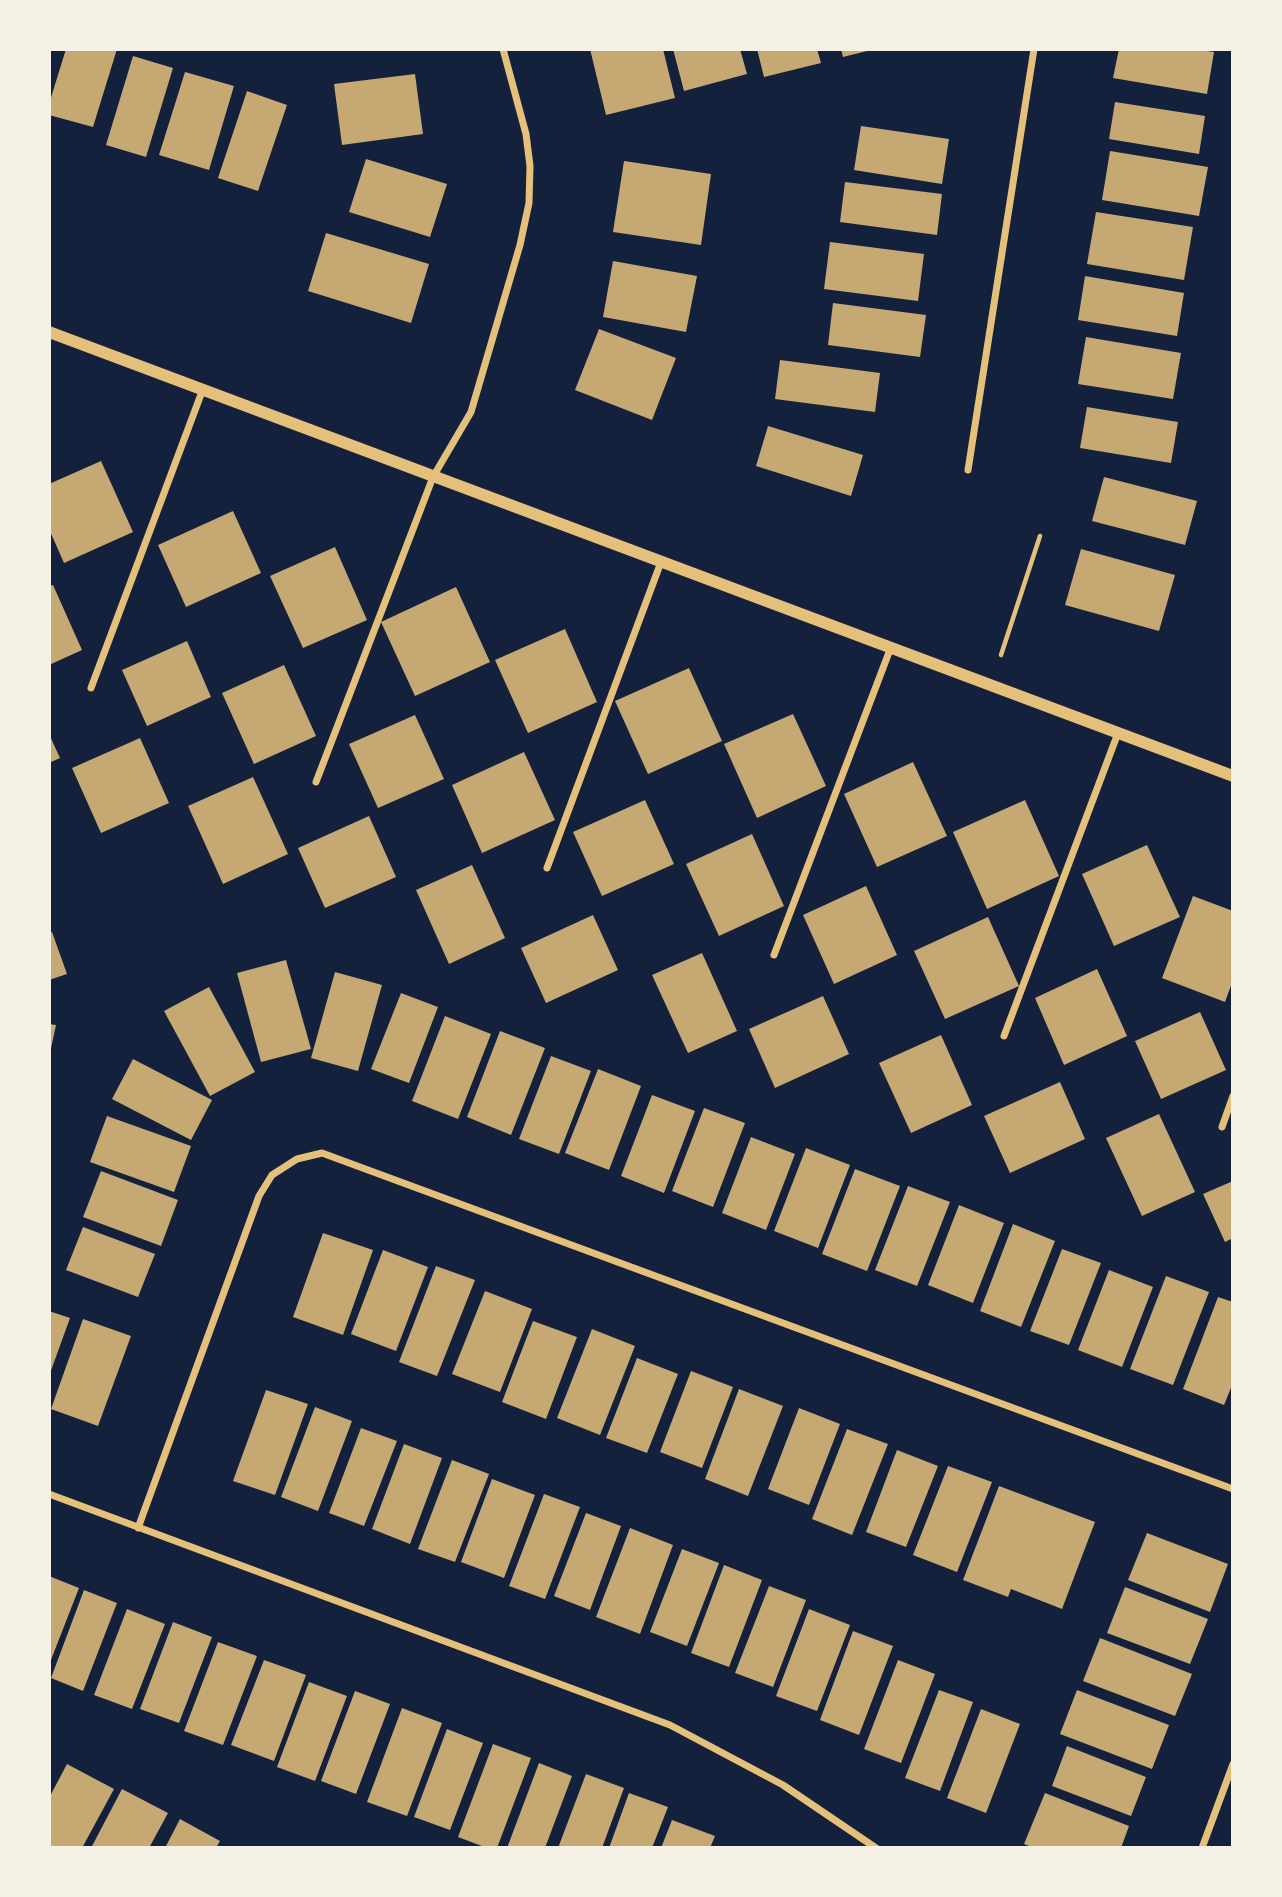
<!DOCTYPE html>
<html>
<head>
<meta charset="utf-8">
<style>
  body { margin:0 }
  #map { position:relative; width:1282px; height:1897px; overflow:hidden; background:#14213d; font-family:"Space Grotesk",sans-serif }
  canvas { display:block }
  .frame { position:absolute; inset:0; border:51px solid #f6f1e7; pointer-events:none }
</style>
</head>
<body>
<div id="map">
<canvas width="1282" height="1897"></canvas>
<div class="frame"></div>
</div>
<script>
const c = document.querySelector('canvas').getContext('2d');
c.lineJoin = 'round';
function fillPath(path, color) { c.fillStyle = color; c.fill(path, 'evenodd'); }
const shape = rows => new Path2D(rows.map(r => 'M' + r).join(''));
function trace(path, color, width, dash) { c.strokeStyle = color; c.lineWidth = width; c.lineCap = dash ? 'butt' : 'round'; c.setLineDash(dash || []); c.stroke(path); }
fillPath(shape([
  [66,49,117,49,93,127,49,115,49,104],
  [590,49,663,49,675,98,606,115],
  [673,49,740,49,747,74,684,91],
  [757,49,817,49,821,63,764,77],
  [841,49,871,49,871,50,843,57],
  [1119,49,1193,49,1214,52,1207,94,1113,78],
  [133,56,173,68,146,157,106,145],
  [185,72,234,86,209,170,159,155],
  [415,74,423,134,342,145,334,84],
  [247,91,287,105,258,191,218,178],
  [1115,102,1205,116,1199,154,1109,139],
  [861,126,949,139,942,184,854,170],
  [1110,151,1208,167,1199,216,1102,200],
  [366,159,447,184,430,237,349,212],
  [624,161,711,174,701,245,613,232],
  [845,182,942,194,937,235,840,222],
  [1096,212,1193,227,1184,280,1087,264],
  [326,233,429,264,411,323,308,291],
  [830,242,924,254,918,301,824,289],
  [613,261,697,276,686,332,603,317],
  [1085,276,1184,293,1177,336,1078,320],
  [833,303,926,315,920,357,828,345],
  [599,329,676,358,652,420,575,390],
  [1086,337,1181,353,1173,399,1078,384],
  [780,360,880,373,875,412,775,399],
  [1087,407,1178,422,1171,463,1080,448],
  [768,426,863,455,851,496,756,466],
  [101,461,133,532,64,563,49,529,49,484],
  [1104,477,1197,501,1185,545,1092,521],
  [233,511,261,573,186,607,158,545],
  [335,547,367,620,303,648,270,576],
  [1081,549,1175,575,1159,631,1065,605],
  [53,585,82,650,49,665,49,586],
  [456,587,490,662,415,696,381,622],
  [565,629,597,702,528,733,495,660],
  [187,641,211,697,147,726,122,670],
  [284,665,316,736,254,764,222,693],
  [689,668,722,741,648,774,615,701],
  [793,714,826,786,757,818,724,744],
  [415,715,444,779,378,808,349,744],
  [49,734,60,758,49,763],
  [140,738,169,803,101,833,72,768],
  [524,752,555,820,482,853,452,785],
  [913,762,947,836,877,867,844,794],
  [253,777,288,854,223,884,188,806],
  [645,800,674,864,602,896,573,832],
  [1025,800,1059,876,987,909,953,832],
  [369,816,396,877,325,908,298,848],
  [752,834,784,906,719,936,686,864],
  [1147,845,1180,917,1114,946,1082,874],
  [472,865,505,938,449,964,416,890],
  [866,886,897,955,834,984,803,915],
  [1193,896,1233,911,1233,980,1225,1002,1162,978],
  [593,915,618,970,546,1003,521,948],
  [988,917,1019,986,945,1019,914,951],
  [52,932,67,974,49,980,49,933],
  [702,953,737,1031,688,1053,652,975],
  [286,960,311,1049,261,1062,237,973],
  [1097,969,1127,1036,1064,1065,1035,998],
  [335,972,382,985,358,1071,311,1058],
  [209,987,255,1072,210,1096,164,1011],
  [401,993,438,1007,409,1083,371,1069],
  [823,996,849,1054,775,1088,749,1029],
  [1200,1012,1226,1070,1161,1099,1135,1041],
  [445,1016,491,1034,458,1119,412,1101],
  [49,1024,56,1025,50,1053,49,1053],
  [500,1031,545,1048,511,1135,467,1117],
  [941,1035,972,1105,911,1133,879,1063],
  [551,1056,591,1071,559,1154,519,1139],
  [133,1059,212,1100,191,1140,112,1099],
  [598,1069,641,1086,609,1170,565,1153],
  [1060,1082,1085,1139,1010,1173,984,1116],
  [652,1095,695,1111,664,1193,621,1176],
  [704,1108,745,1123,713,1207,672,1191],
  [1159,1114,1195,1192,1142,1216,1106,1138],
  [107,1116,191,1146,174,1192,90,1162],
  [751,1137,795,1154,766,1230,722,1213],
  [806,1148,850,1165,818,1248,774,1231],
  [855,1169,900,1186,867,1271,822,1254],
  [101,1171,178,1200,161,1246,83,1217],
  [1233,1181,1233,1238,1225,1242,1203,1194],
  [908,1186,950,1202,917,1286,875,1270],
  [959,1205,1004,1223,973,1303,928,1285],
  [1013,1224,1055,1241,1021,1327,980,1311],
  [83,1227,155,1254,138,1297,66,1270],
  [323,1233,373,1250,343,1335,293,1317],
  [1062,1249,1101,1263,1069,1345,1030,1331],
  [383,1250,428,1267,396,1351,351,1334],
  [436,1266,475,1280,437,1376,399,1362],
  [1109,1270,1153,1287,1122,1367,1078,1350],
  [1166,1276,1209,1292,1173,1385,1130,1369],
  [485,1291,532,1309,500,1392,452,1374],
  [1218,1297,1233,1302,1233,1383,1224,1405,1183,1389],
  [49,1311,70,1318,49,1376],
  [83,1319,131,1336,98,1426,51,1409],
  [533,1321,577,1337,546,1419,502,1402],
  [592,1329,635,1346,600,1435,557,1418],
  [637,1358,678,1374,647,1453,606,1438],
  [691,1371,733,1387,702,1468,660,1452],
  [739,1389,783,1406,748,1496,705,1479],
  [266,1390,308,1404,275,1495,233,1481],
  [315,1407,352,1421,318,1511,281,1497],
  [799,1408,840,1424,809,1505,768,1489],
  [361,1428,397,1441,364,1526,329,1513],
  [847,1429,888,1444,852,1535,812,1519],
  [404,1444,442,1458,410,1544,372,1529],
  [897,1450,938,1466,906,1547,866,1532],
  [452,1460,489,1474,455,1562,418,1549],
  [948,1466,992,1482,957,1572,913,1555],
  [492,1479,535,1495,504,1578,461,1562],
  [999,1486,1095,1522,1062,1609,1011,1589,1008,1597,963,1580],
  [544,1494,580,1507,545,1599,509,1586],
  [586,1513,621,1526,590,1610,554,1596],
  [630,1528,673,1545,640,1634,596,1617],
  [1147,1533,1228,1564,1210,1612,1128,1580],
  [682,1549,719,1563,687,1646,650,1632],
  [724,1565,762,1580,729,1667,691,1653],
  [49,1576,79,1588,49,1665],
  [769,1586,806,1600,773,1687,735,1673],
  [1125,1587,1208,1619,1190,1664,1107,1633],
  [84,1590,117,1603,83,1691,51,1678],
  [127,1609,165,1624,132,1709,94,1695],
  [809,1609,850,1625,817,1711,776,1696],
  [173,1622,212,1637,179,1723,140,1709],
  [853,1631,893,1646,859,1735,820,1720],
  [1100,1638,1192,1674,1175,1716,1083,1681],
  [218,1642,257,1656,223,1745,184,1731],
  [264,1660,306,1675,274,1761,231,1745],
  [898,1660,935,1674,901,1763,864,1749],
  [309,1682,347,1696,315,1781,277,1767],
  [939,1690,973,1702,940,1791,905,1778],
  [1077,1690,1169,1725,1152,1769,1060,1734],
  [355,1691,390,1704,356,1794,321,1781],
  [402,1708,442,1723,407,1816,367,1802],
  [981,1709,1020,1724,986,1813,947,1798],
  [447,1729,483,1743,450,1830,414,1817],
  [493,1744,531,1758,497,1848,487,1848,458,1837],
  [1067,1746,1146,1777,1131,1816,1052,1786],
  [539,1763,572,1776,545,1848,507,1848],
  [67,1764,114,1789,82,1848,49,1848,49,1798],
  [586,1774,624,1788,602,1848,558,1848],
  [122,1789,168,1813,149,1848,91,1848],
  [629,1793,668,1807,652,1848,609,1848],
  [1045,1793,1129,1826,1121,1848,1034,1848,1024,1844],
  [180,1819,220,1841,216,1848,165,1848],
  [672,1820,715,1836,710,1848,661,1848]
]), '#c6a872');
trace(shape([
  [1001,655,1040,536]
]), '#e5c07b', 4.5);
trace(shape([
  [968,470,1034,49],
  [91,688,203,389],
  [316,782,433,477,471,412,520,245,529,203,530,166,526,134,503,49],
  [547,868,661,562],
  [774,955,891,647],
  [1004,1036,1118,733],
  [1222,1127,1233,1096],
  [49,1494,670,1725,783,1785,876,1848],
  [138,1528,259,1196,272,1175,297,1159,322,1153,1233,1489],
  [1202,1848,1233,1764]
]), '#e5c07b', 7);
trace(shape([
  [49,332,1233,776]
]), '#e5c07b', 12);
</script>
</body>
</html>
